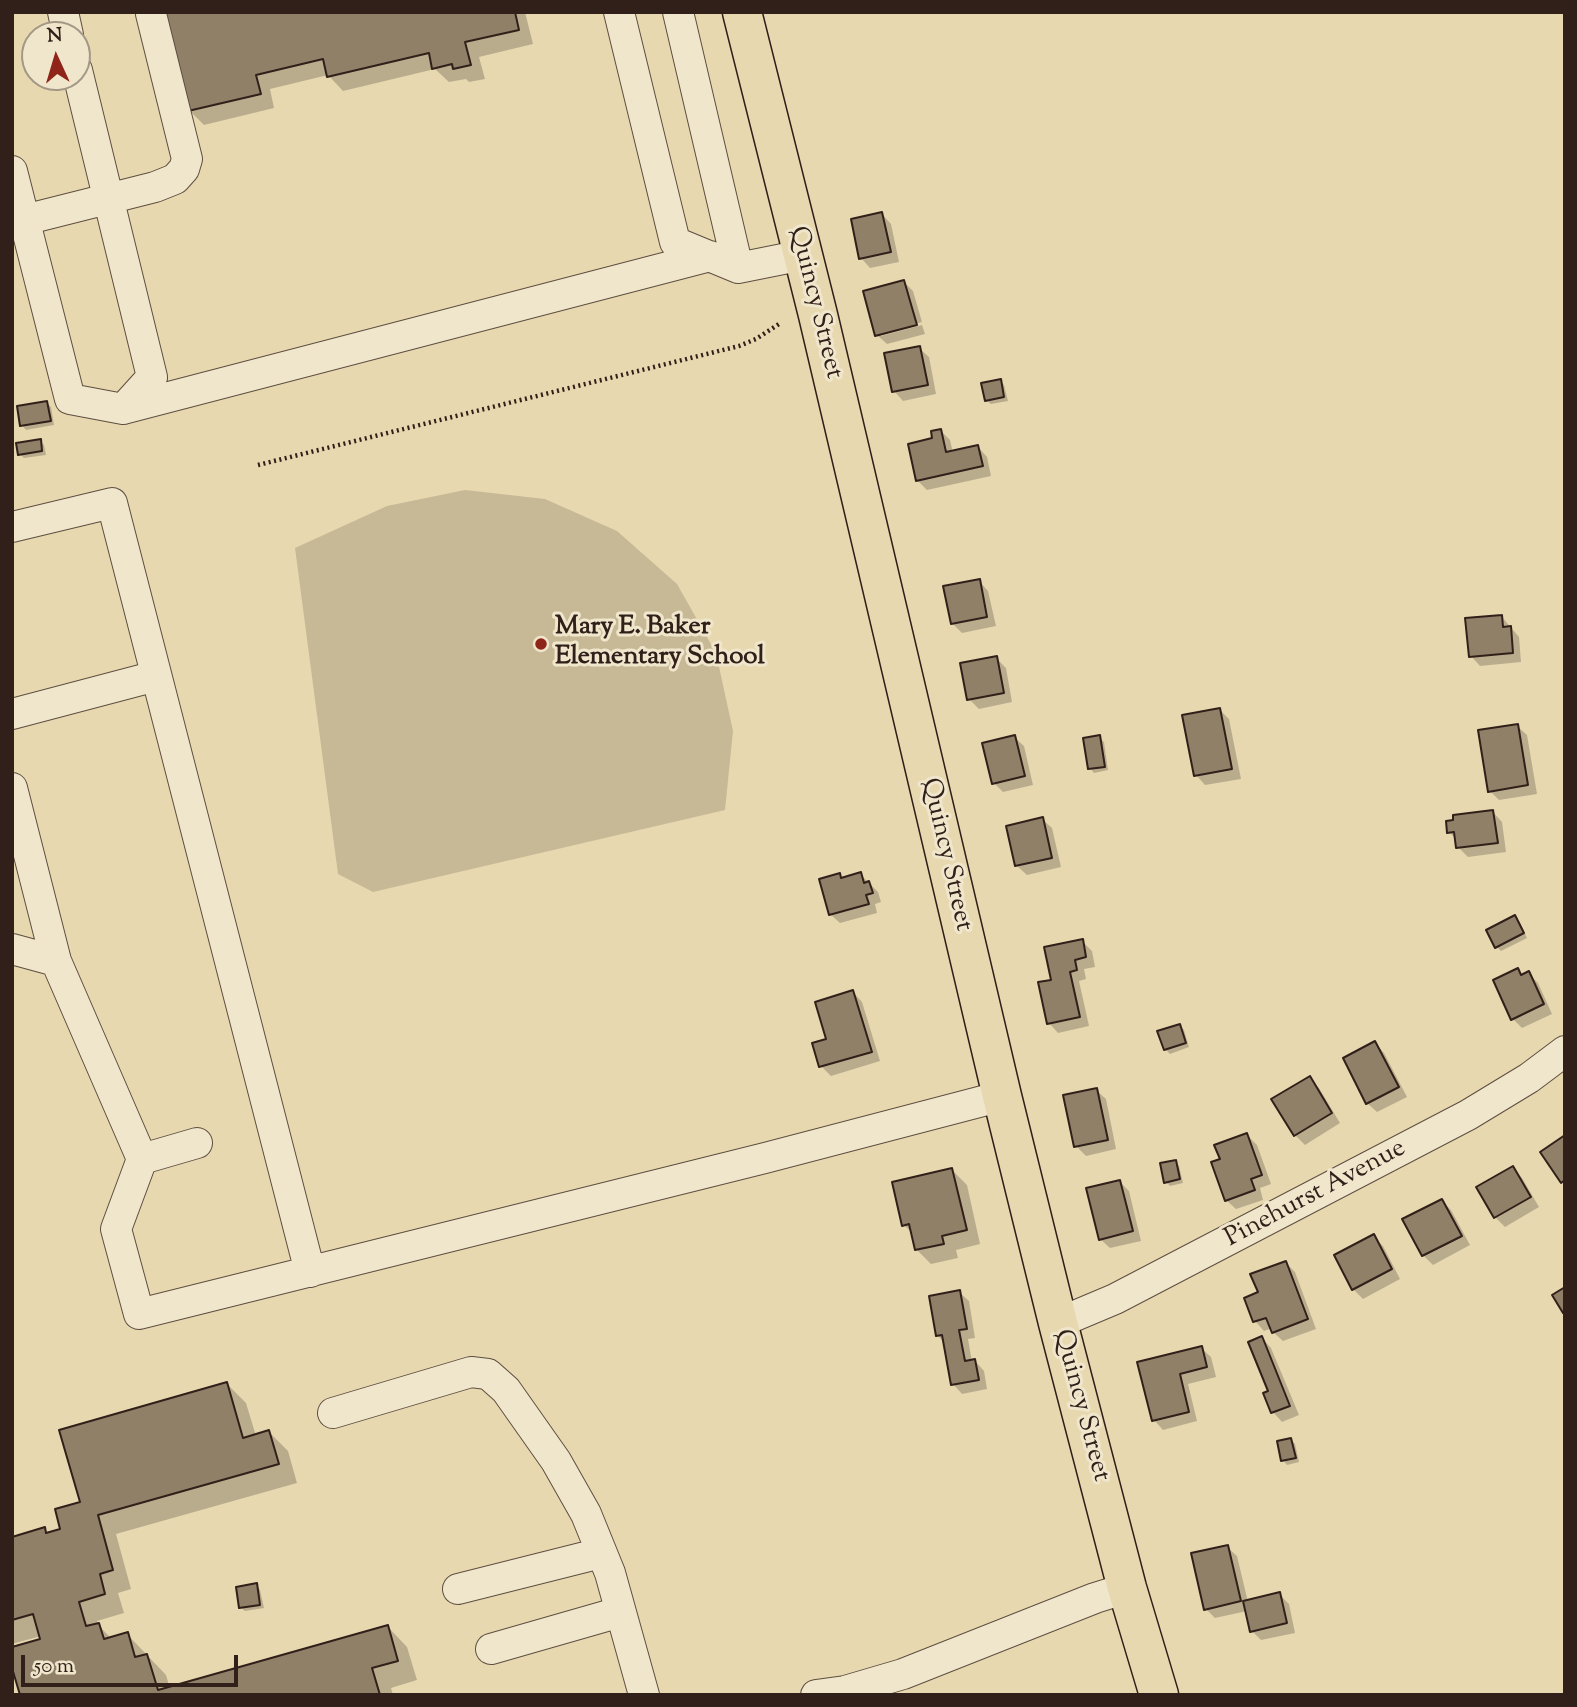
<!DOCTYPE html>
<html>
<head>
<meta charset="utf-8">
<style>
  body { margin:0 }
  #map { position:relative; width:1577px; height:1707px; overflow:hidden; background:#e7d8b0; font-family:"Sorts Mill Goudy",serif }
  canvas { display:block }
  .frame { position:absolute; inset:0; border:14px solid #31201a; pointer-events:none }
  .north { position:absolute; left:21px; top:21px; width:70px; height:70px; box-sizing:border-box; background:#efe6cc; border:2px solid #a39785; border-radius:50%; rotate:356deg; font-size:19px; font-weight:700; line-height:28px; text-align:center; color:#31201a }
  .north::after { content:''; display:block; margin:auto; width:24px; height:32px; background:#8f2418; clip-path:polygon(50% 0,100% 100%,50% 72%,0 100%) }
  .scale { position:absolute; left:21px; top:1655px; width:217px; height:32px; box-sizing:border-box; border:4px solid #31201a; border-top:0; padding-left:9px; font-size:21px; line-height:24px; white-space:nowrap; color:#31201a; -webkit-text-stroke:5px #efe6cc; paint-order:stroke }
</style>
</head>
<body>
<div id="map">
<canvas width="1577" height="1707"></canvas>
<div class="frame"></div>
<div class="north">N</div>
<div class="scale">50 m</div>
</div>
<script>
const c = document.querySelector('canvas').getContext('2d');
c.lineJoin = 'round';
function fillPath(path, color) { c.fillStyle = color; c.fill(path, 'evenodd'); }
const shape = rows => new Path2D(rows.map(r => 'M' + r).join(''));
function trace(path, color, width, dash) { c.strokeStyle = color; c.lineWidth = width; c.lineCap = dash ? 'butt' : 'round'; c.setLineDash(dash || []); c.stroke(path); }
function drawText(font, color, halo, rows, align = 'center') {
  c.font = font + ' "Sorts Mill Goudy",serif'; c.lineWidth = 6; c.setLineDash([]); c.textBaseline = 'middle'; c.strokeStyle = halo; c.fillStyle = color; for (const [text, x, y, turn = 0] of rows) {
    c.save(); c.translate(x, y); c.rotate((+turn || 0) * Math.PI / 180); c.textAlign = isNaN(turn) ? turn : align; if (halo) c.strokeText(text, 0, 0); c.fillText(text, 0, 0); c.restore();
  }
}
fillPath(shape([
  [465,490,545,499,617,531,677,584,716,653,733,731,725,810,373,892,338,874,295,548,387,506]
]), '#c8b996');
fillPath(shape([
  [166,12,525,12,533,44,479,57,485,79,469,82,466,79,449,82,435,69,343,91,328,75,270,89,274,108,204,125,189,110],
  [882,214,891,224,899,262,870,268,861,258],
  [904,282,913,291,922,322,881,333,881,336,922,325,925,334,887,344,877,335],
  [919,348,929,357,936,394,903,401,894,391],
  [1000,381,1004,385,1008,401,991,404,986,400],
  [47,403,51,407,54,425,26,430,22,425],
  [941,431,950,440,953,453,978,447,987,457,991,476,927,490,917,480,934,440],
  [40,441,44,445,46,455,24,458,20,454],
  [979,581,988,591,996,626,962,633,952,623],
  [1502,617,1519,637,1521,662,1480,666,1471,656],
  [996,658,1006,668,1012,702,979,709,969,699],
  [1220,710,1229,719,1241,779,1205,785,1196,775],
  [1517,726,1527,735,1537,794,1499,800,1490,791],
  [1014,737,1024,746,1033,785,1003,792,994,783],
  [1099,737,1104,742,1108,770,1094,773,1090,768],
  [1493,812,1502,822,1506,852,1468,857,1458,847,1457,840,1449,832],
  [1042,819,1052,828,1061,867,1027,875,1017,866],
  [860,874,878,892,881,902,875,904,877,913,840,923,830,914,839,875,843,879],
  [1515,917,1519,921,1527,938,1501,951,1497,947],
  [1082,941,1092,951,1095,967,1084,969,1086,979,1079,981,1089,1026,1058,1033,1049,1023,1053,981],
  [1518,971,1523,976,1528,973,1538,983,1552,1014,1522,1028,1513,1019],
  [853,992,862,1002,880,1061,831,1076,821,1066,828,1040],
  [1180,1026,1184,1030,1189,1047,1170,1054,1165,1049],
  [1375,1043,1384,1053,1407,1097,1377,1112,1367,1103],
  [1309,1078,1319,1088,1340,1123,1305,1145,1295,1135],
  [1096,1090,1106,1099,1116,1149,1086,1156,1076,1146],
  [1247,1135,1257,1145,1271,1184,1260,1188,1263,1200,1236,1209,1226,1200,1222,1161],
  [1175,1162,1179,1166,1183,1183,1170,1186,1166,1182],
  [1513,1168,1522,1178,1539,1207,1505,1227,1495,1217],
  [952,1170,967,1185,980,1244,956,1250,958,1258,931,1264,917,1250,913,1234,904,1225],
  [1120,1182,1129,1191,1141,1241,1110,1248,1100,1239],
  [1442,1201,1451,1210,1470,1245,1433,1265,1423,1255],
  [1374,1237,1383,1246,1400,1279,1363,1299,1353,1289],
  [1286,1263,1295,1272,1316,1329,1283,1341,1273,1332,1272,1328,1264,1331,1255,1321,1260,1293],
  [959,1292,969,1301,975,1338,968,1339,972,1362,975,1361,984,1371,987,1389,962,1394,953,1384,946,1344,937,1335],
  [1262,1338,1271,1348,1299,1415,1282,1422,1273,1412],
  [1201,1348,1211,1357,1216,1377,1188,1384,1197,1421,1163,1430,1154,1420,1140,1363],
  [227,1384,246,1403,256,1436,269,1432,288,1451,297,1483,116,1534,131,1589,118,1593,124,1613,97,1621,98,1625,112,1639,127,1634,166,1675,170,1689,388,1627,407,1647,417,1680,391,1688,393,1695,22,1695,42,1640,41,1636,12,1644,12,1538,44,1529,49,1534,63,1531,82,1503],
  [1291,1440,1295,1444,1299,1462,1287,1465,1283,1460],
  [1227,1547,1237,1556,1248,1602,1279,1594,1289,1604,1295,1633,1261,1640,1252,1631,1247,1611,1215,1618,1206,1609],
  [256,1585,260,1590,264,1608,245,1611,240,1607]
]), '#0003');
const building = shape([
  [164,12,515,12,519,30,465,42,471,65,453,69,452,64,432,69,429,53,327,77,323,59,256,75,261,94,188,111,164,12],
  [882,212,891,252,859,259,851,219,882,212],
  [904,280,917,325,875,336,863,291,904,280],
  [920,346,928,385,892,392,884,353,920,346],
  [1001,379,1004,397,985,401,981,383,1001,379],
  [47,401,51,421,20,426,17,406,47,401],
  [941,429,946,452,978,445,983,466,916,481,908,444,932,438,931,431,941,429],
  [41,439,42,451,18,455,16,443,41,439],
  [980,579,987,617,951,624,943,586,980,579],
  [1502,615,1503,627,1511,626,1513,653,1469,657,1465,618,1502,615],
  [997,656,1004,693,967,700,960,663,997,656],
  [1220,708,1232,769,1194,776,1182,715,1220,708],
  [1518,724,1528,785,1488,792,1478,730,1518,724],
  [1015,735,1025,776,992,784,982,743,1015,735],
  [1100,735,1105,767,1088,769,1083,738,1100,735],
  [1493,810,1498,843,1456,848,1454,832,1447,833,1446,821,1453,820,1453,815,1493,810],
  [1043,817,1052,858,1015,866,1006,826,1043,817],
  [861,872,864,883,869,881,873,893,866,895,869,904,829,915,819,879,840,873,841,878,861,872],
  [1515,915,1524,933,1495,948,1486,930,1515,915],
  [1083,939,1086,957,1075,960,1077,970,1070,972,1080,1017,1047,1024,1038,982,1051,980,1044,947,1083,939],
  [1518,968,1521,975,1529,971,1544,1004,1511,1020,1493,980,1518,968],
  [853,990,872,1052,819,1067,812,1043,826,1039,815,1002,853,990],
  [1180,1024,1186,1043,1164,1050,1157,1031,1180,1024],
  [1375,1041,1399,1087,1366,1104,1343,1058,1375,1041],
  [1310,1076,1332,1113,1294,1136,1271,1099,1310,1076],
  [1097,1088,1108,1140,1074,1147,1063,1095,1097,1088],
  [1247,1133,1262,1175,1251,1179,1255,1190,1225,1201,1211,1162,1220,1159,1214,1145,1247,1133],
  [1565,1135,1565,1180,1561,1183,1540,1152,1565,1135],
  [1176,1160,1180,1179,1164,1183,1160,1163,1176,1160],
  [1513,1166,1531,1197,1494,1218,1476,1187,1513,1166],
  [952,1168,967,1230,942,1236,944,1244,915,1250,909,1224,902,1226,892,1182,952,1168],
  [1120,1180,1133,1231,1099,1240,1086,1188,1120,1180],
  [1442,1199,1462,1236,1422,1256,1402,1219,1442,1199],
  [1374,1234,1392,1269,1352,1290,1334,1255,1374,1234],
  [1286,1261,1308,1319,1272,1333,1266,1318,1253,1322,1244,1298,1258,1292,1250,1274,1286,1261],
  [1565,1287,1565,1312,1563,1313,1552,1295,1565,1287],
  [960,1290,967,1329,959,1330,965,1361,975,1359,979,1380,951,1385,942,1335,936,1336,929,1296,960,1290],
  [1262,1336,1290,1406,1271,1413,1263,1393,1268,1391,1248,1342,1262,1336],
  [1202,1346,1207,1367,1180,1374,1189,1412,1152,1421,1137,1362,1202,1346],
  [227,1382,243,1438,269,1430,279,1464,98,1515,113,1570,100,1574,105,1594,79,1602,86,1626,99,1623,104,1639,128,1632,135,1657,147,1654,158,1690,388,1625,398,1661,372,1668,380,1695,20,1695,12,1668,12,1647,40,1639,33,1614,12,1620,12,1537,45,1527,46,1533,60,1529,55,1509,80,1502,59,1430,227,1382],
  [1291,1438,1296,1458,1281,1461,1277,1441,1291,1438],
  [1228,1545,1241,1601,1204,1610,1191,1553,1228,1545],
  [257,1583,260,1605,239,1608,236,1587,257,1583],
  [1280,1592,1287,1623,1250,1632,1243,1601,1280,1592]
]);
fillPath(building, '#908068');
trace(building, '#31201a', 2);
const minor = shape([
  [63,12,68,35],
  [619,12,675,242,738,268,803,255],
  [678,12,738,268],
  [12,171,70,399,123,409,152,377,77,70],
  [24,220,155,187,175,179,184,169,187,159,151,14],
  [123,409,710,256],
  [12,527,112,503,310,1272],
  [12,714,156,676],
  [12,788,56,961,142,1159,116,1229,139,1314,765,1158,1002,1096],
  [12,949,56,961],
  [142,1159,197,1143],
  [1058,1323,1115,1299,1468,1115,1529,1078,1565,1051],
  [333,1413,471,1372,488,1374,506,1390,556,1461,586,1514,610,1573,644,1695],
  [458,1589,601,1553],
  [491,1649,620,1612],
  [816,1695,845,1691,903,1674,1095,1598,1127,1588]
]);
const major = shape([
  [742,12,818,315,1002,1096,1058,1323,1127,1588,1159,1695]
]);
trace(minor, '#5e4e40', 32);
trace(major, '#31201a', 41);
trace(shape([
  [258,465,739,346,756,339,779,324]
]), '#31201a', 4.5, [2, 3.5]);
trace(minor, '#efe6cc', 30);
trace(major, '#e7d8b0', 38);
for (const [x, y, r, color] of [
  [541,644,7,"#8f2418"]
]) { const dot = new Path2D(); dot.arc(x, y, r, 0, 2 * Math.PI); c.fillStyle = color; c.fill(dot); trace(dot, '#efe6cc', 2.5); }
drawText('26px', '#31201a', '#efe6cc', [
  ["Quincy Street",814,303,76],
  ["Quincy Street",945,855,77],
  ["Pinehurst Avenue",1316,1195,-28],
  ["Quincy Street",1080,1406,75]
]);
drawText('bold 26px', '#31201a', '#efe6cc', [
  ["Mary E. Baker",555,629],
  ["Elementary School",555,659]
], 'left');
</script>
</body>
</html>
